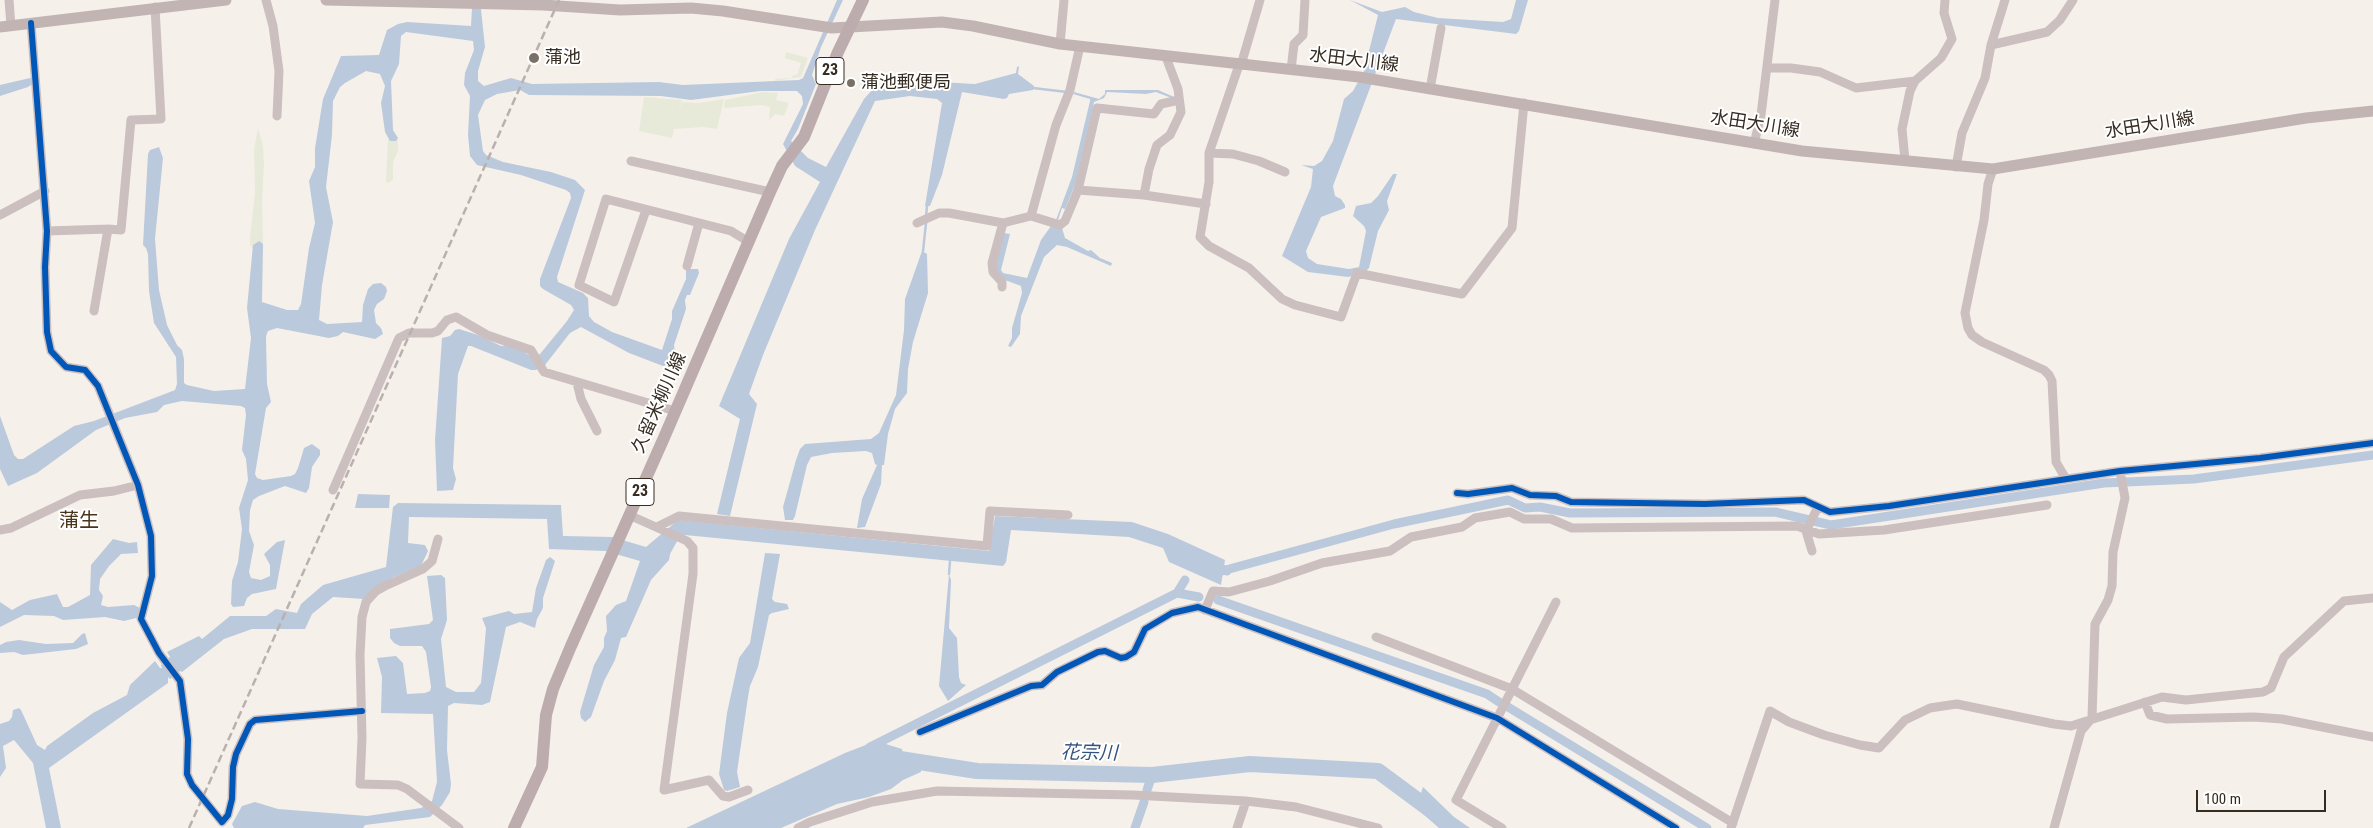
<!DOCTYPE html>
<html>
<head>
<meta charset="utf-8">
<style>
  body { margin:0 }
  #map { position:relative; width:2373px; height:828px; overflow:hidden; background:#f6f0ea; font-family:"Roboto Condensed",sans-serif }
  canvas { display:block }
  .scale { position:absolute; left:2196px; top:790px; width:130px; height:22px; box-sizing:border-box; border:2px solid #362c21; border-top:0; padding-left:6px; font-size:15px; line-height:18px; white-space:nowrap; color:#362c21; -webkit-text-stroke:4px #fff; paint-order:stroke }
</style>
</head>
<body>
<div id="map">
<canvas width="2373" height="828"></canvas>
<div class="scale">100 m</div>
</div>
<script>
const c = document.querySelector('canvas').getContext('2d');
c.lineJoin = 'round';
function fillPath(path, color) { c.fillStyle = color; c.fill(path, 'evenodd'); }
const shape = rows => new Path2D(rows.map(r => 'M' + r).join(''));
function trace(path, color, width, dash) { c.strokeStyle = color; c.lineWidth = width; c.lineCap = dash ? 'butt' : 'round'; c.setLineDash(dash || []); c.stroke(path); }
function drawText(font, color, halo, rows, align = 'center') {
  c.font = font + ' "Roboto Condensed","Noto Sans JP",sans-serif'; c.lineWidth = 4; c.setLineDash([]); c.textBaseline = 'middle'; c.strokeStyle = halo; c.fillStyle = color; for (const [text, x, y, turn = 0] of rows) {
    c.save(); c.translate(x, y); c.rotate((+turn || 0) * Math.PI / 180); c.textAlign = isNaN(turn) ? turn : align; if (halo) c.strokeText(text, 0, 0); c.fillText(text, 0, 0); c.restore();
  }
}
fillPath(shape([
  [786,52,808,58,801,77,775,81,775,79,792,78,793,75,797,75,801,63,785,58],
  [763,92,778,93,776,100,789,103,784,116,775,114,769,120,770,107,761,105,724,108,725,100],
  [644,97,682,100,676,124,682,102,699,103,724,99,717,129,703,127,674,129,672,138,639,131],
  [258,128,263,146,264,164,262,202,263,244,259,241,255,243,253,249,250,245,250,238,255,192,254,150],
  [398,138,398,151,393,162,393,179,389,183,386,182,388,139,397,140]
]), '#e7ead8');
fillPath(shape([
  [480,0,485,47,478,71,478,81,484,86,511,78,532,84,659,82,683,85,799,80,803,78,837,0,843,0,821,47,812,75,816,84,798,129,791,141,808,158,826,167,864,99,872,90,893,83,896,74,921,81,975,84,1016,73,1017,67,1019,66,1018,74,1034,86,1033,90,1009,94,1007,98,1004,99,962,92,942,175,930,206,925,206,942,103,937,99,910,96,875,101,815,230,763,355,749,394,757,404,730,516,717,514,740,419,719,406,789,239,820,182,795,166,783,144,803,104,802,96,797,91,760,91,691,100,661,96,529,95,520,90,497,94,485,100,478,115,483,151,486,155,503,162,551,172,575,180,585,190,557,277,558,282,583,293,588,298,589,316,594,322,612,332,662,350,672,319,672,311,686,279,686,269,698,269,699,273,690,295,687,295,685,300,686,309,674,345,675,354,671,364,663,366,629,353,581,327,570,333,545,365,536,370,531,370,471,346,468,346,458,374,453,468,456,479,453,490,437,491,435,440,442,338,450,336,455,330,459,329,478,335,501,346,508,345,519,349,534,358,540,354,567,321,574,310,571,305,543,289,540,286,540,279,571,198,570,193,566,190,521,175,477,165,470,156,468,135,470,96,464,85,465,73,474,50,473,41,406,32,401,36,399,64,391,81,393,130,398,138,396,141,390,141,385,132,381,103,385,86,380,74,366,71,345,83,340,87,333,101,332,135,326,187,333,222,322,285,319,320,327,324,362,322,363,305,368,289,373,284,381,283,386,287,387,291,384,299,377,304,374,310,376,323,381,328,383,334,375,339,343,332,338,336,329,338,277,328,268,331,266,336,267,384,271,402,266,408,255,474,257,478,263,480,291,476,295,474,298,468,304,448,312,444,320,450,320,455,312,467,309,488,306,493,285,486,259,496,253,500,250,510,249,531,254,545,249,572,251,578,261,580,270,576,270,565,264,554,277,542,285,540,276,589,252,594,247,598,244,606,233,607,231,604,232,581,238,562,242,529,239,508,248,480,246,459,242,450,246,415,245,408,241,406,182,401,164,405,157,412,125,418,96,430,37,473,8,486,0,469,0,416,14,455,18,459,23,459,74,426,94,421,170,392,175,390,177,384,176,357,154,323,149,291,148,254,146,248,143,245,148,154,150,150,159,147,163,158,155,239,159,290,167,325,177,345,182,350,184,359,184,383,187,385,214,391,245,389,251,338,247,308,253,245,259,241,263,244,262,302,287,310,298,310,301,304,309,248,315,223,309,181,315,167,315,148,323,99,341,56,379,55,387,30,398,24,407,22,471,26,472,8],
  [1350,0,1382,12,1405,7,1414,12,1438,18,1503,22,1511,19,1516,0,1528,0,1519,31,1516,34,1396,19,1333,186,1335,196,1341,199,1345,205,1345,208,1321,217,1306,251,1308,258,1317,264,1349,269,1359,267,1366,231,1364,226,1353,216,1356,206,1371,203,1378,196,1393,174,1397,174,1387,201,1389,210,1378,231,1369,268,1365,272,1348,277,1308,272,1282,256,1311,187,1313,169,1301,165,1314,166,1322,161,1333,141,1344,99,1353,91,1364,71,1378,15],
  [30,78,33,79,34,83,28,87,0,96,0,85],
  [1105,90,1158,90,1174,97,1174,99,1156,92,1146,94,1107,92,1104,98,1094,102,1075,185,1065,209,1062,208,1058,220,1056,220,1072,177,1090,101,1090,99,1073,94,1074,92,1099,99,1105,94],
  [1051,226,1062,228,1065,238,1088,251,1091,250,1100,258,1112,263,1111,266,1067,247,1057,245,1044,257,1021,316,1020,334,1011,347,1008,346,1012,338,1012,328,1022,293,1021,286,1005,280,997,273,995,263,1004,233,1010,234,1001,270,1003,273,1027,278,1041,240],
  [922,251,927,254,928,293,913,342,908,369,907,393,895,409,888,434,884,465,882,465,881,484,865,527,857,528,862,499,877,465,875,464,872,453,866,451,832,453,811,457,807,465,795,516,793,520,785,520,783,507,796,460,800,449,805,444,871,439,879,433,896,395,904,330,905,299],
  [358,494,390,495,389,508,355,508],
  [398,503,561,505,563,536,612,537,646,547,678,520,989,551,995,516,1132,522,1168,534,1225,560,1221,585,1169,562,1163,548,1129,537,1011,530,1006,562,1003,566,685,535,680,536,670,554,669,560,651,580,626,637,621,638,615,660,604,681,591,717,585,722,581,718,580,712,594,665,604,647,604,638,607,631,606,616,616,605,626,601,640,561,605,551,549,549,547,519,409,517,408,543,425,545,428,551,421,566,394,577,372,590,364,599,333,597,312,614,305,629,252,629,224,639,182,672,180,671,170,679,168,677,168,683,49,768,61,828,46,828,33,763,14,740,3,746,6,768,0,777,0,724,9,721,12,717,13,710,19,708,21,710,37,745,45,750,47,746,93,713,127,695,130,685,155,661,160,668,162,668,161,665,170,657,167,652,199,636,202,639,230,616,266,616,276,609,297,613,301,604,323,585,386,567,393,507],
  [113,539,129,543,137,542,138,553,121,554,109,566,100,579,99,590,103,596,101,605,108,607,134,605,140,608,140,617,124,621,105,617,63,620,54,616,24,615,0,627,0,602,12,610,30,600,57,594,63,607,68,607,90,595,91,565],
  [765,553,780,554,772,599,775,602,787,604,789,609,772,613,769,615,758,667,750,686,748,697,737,772,740,787,727,791,724,790,719,774,727,713,739,658,750,643],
  [550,557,555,561,543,598,543,608,537,619,535,628,520,622,506,627,490,702,482,705,454,703,448,706,447,750,451,784,450,792,442,805,430,817,365,825,363,828,234,828,232,824,242,806,255,802,278,809,367,816,421,808,432,801,437,782,433,714,381,713,382,677,377,658,396,656,403,663,407,694,425,693,430,691,431,687,426,652,422,646,400,646,394,643,390,638,390,629,429,624,433,620,427,576,441,575,445,578,447,620,441,639,446,687,456,692,474,692,481,683,484,652,486,628,482,618,509,611,514,614,532,612,536,588,546,560],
  [949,574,951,580,949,628,957,638,959,677,961,683,966,685,948,701,939,686],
  [85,633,88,644,76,649,23,655,14,652,0,653,0,645,6,642,19,640,46,644,73,643,82,634],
  [876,741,902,749,903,756,920,758,921,772,903,780,891,789,869,797,837,804,781,828,686,828,845,753],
  [1423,787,1454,817,1470,828,1439,828,1423,814,1417,805]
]), '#bbc9dd');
trace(shape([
  [1033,88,1067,92],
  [926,217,927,206],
  [923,251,926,223],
  [949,574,950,561]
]), '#bbc9dd', 2.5);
trace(shape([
  [1213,565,1227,571],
  [1222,571,1394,524,1508,500,1525,508,1540,507,1570,513,1775,512,1831,525,2104,483,2194,479,2373,455],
  [1177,593,1199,597],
  [1218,600,1487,694,1499,702],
  [1508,707,1707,828],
  [870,747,1177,593,1185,580],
  [1147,790,1152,775],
  [1135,828,1144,802]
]), '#bbc9dd', 9);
trace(shape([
  [900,759,977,771,1152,775,1250,764,1378,771,1455,828]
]), '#bbc9dd', 16);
trace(shape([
  [9,0,11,26],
  [266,0,273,26,279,71,277,116],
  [31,23,47,231,45,267,47,332,51,351,66,367,85,370,98,386,138,485,151,536,152,576,141,619,159,653,180,681,188,739,187,774,192,785,222,822,228,815,232,799,233,767,236,754,250,724,255,720,362,711],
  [1060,44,1064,0],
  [1991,45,2047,32,2060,20,2073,0],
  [1080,46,1070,90,1056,125,1031,216,1060,225,1065,221,1078,190,1144,195,1206,204],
  [1239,65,1209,153,1209,182,1200,237,1209,246,1249,268,1282,299,1295,305,1341,317,1357,273,1462,294,1512,228,1524,103],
  [1241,65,1260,0],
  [1767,68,1791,68,1820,72,1856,88,1915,81],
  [1291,70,1294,44,1303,35,1305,0],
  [1430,89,1441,28],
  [1754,144,1761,115,1775,0],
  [1209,153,1233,154,1259,161,1285,172],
  [1905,160,1902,129,1910,91,1915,81,1941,58,1952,39,1944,13,1945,0],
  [631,161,770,192],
  [1956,167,1962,133,1985,78,1991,45,2005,0],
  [1993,169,1988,184,1984,220,1965,313,1968,328,1972,335,1982,342,2044,370,2049,375,2052,381,2056,462,2066,479],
  [1078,190,1097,108,1154,114,1161,104,1179,100],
  [1144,195,1149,169,1157,145,1170,135,1181,112,1178,89,1166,57],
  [646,210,614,302,579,285,606,199,731,231,749,242],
  [0,215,45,191],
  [917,223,939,213,949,213,1003,223,1031,216],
  [47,231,108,229],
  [687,266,699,223],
  [1002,287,1002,282,993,272,992,263,1003,223],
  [94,311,108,229,121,230,131,120,161,119,155,7],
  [577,383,581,399,597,431],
  [333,490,399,338,409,333,432,333,438,331,447,320,456,317,487,335,531,350,544,372,675,411],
  [1457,493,1468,494,1512,488,1530,495,1556,496,1571,502,1705,504,1804,500,1830,512,1889,506,2120,471,2260,458,2373,443],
  [629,515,687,541,693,548,693,574,664,790,709,780,723,796,729,797,748,790],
  [657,527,679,516,987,546,990,511,1068,515],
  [0,530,11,528,80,495,114,491,138,485],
  [438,539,432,561,423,569,385,586,376,591,366,602,362,617,360,655,362,738,360,784,398,785,407,789,459,828],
  [1812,551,1806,531,1818,507],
  [1205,610,1213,591,1229,592,1270,581,1322,563,1390,551,1411,537,1462,527,1475,518,1510,512,1524,519,1551,519,1572,528,1797,526,1819,534,1884,530,2047,505],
  [1376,637,1512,689,1733,823],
  [2145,702,2150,715,2167,719,2254,717,2282,719,2373,737],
  [920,732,1031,686,1042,685,1057,672,1098,652,1105,651,1121,658,1126,657,1134,652,1145,629,1172,613,1198,607,1497,718,1676,828],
  [798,828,810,822,872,802,937,791,1133,795,1246,801,1296,807,1378,828],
  [1237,828,1246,801],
  [1502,828,1456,800,1556,602],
  [1731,828,1770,711,1789,722,1824,735,1860,745,1879,748,1905,720,1930,708,1943,706,1957,704,2054,724,2071,726,2162,697,2186,700,2263,692,2271,688,2284,657,2344,601,2373,598],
  [2054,828,2081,731,2092,718,2095,624,2108,600,2112,586,2113,552,2125,498,2120,471]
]), '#ccbfbf', 9);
trace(shape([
  [326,0,543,5,620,10,691,8,723,11,832,28,942,22,973,26,1060,44,1359,77,1802,151,1993,169,2306,118,2373,111],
  [0,27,226,0]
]), '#c3b4b4', 11);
trace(shape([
  [514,828,542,767,546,715,553,689,571,646,663,440,770,192,782,166,804,137,838,52,863,0]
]), '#bdacad', 12);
trace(shape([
  [189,828,559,0]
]), '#bab0ae', 2.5, [8, 4]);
trace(shape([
  [31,23,47,231,45,267,47,332,51,351,66,367,85,370,98,386,138,485,151,536,152,576,141,619,159,653,180,681,188,739,187,774,192,785,222,822,228,815,232,799,233,767,236,754,250,724,255,720,362,711],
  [1457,493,1468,494,1512,488,1530,495,1556,496,1571,502,1705,504,1804,500,1830,512,1889,506,2120,471,2260,458,2373,443],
  [920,732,1031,686,1042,685,1057,672,1098,652,1105,651,1121,658,1126,657,1134,652,1145,629,1172,613,1198,607,1497,718,1676,828]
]), '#0057b8', 6);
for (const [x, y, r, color] of [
  [534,58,6,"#797167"],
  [851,83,5,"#797167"]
]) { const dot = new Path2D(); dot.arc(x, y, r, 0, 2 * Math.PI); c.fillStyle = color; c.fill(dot); trace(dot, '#fff', 2); }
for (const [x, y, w] of [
  [830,71,28],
  [640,492,28]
]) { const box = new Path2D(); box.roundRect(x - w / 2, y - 13.5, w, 27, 4); c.fillStyle = '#fff'; c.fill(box); trace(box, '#362c21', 1); }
drawText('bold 16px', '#362c21', null, [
  ["23",830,71],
  ["23",640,492]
]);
drawText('18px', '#362c21', '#fff', [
  ["蒲池",545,58],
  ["蒲池郵便局",861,83]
], 'left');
drawText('18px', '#362c21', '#fff', [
  ["水田大川線",1354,61,7],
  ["水田大川線",1755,125,9],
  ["水田大川線",2150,126,-9],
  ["久留米柳川線",660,403,-66]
]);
drawText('italic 19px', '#33537e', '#fff', [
  ["花宗川",1089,754,1]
]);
drawText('20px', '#4b351d', '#fff', [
  ["蒲生",79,522]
]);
</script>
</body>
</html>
